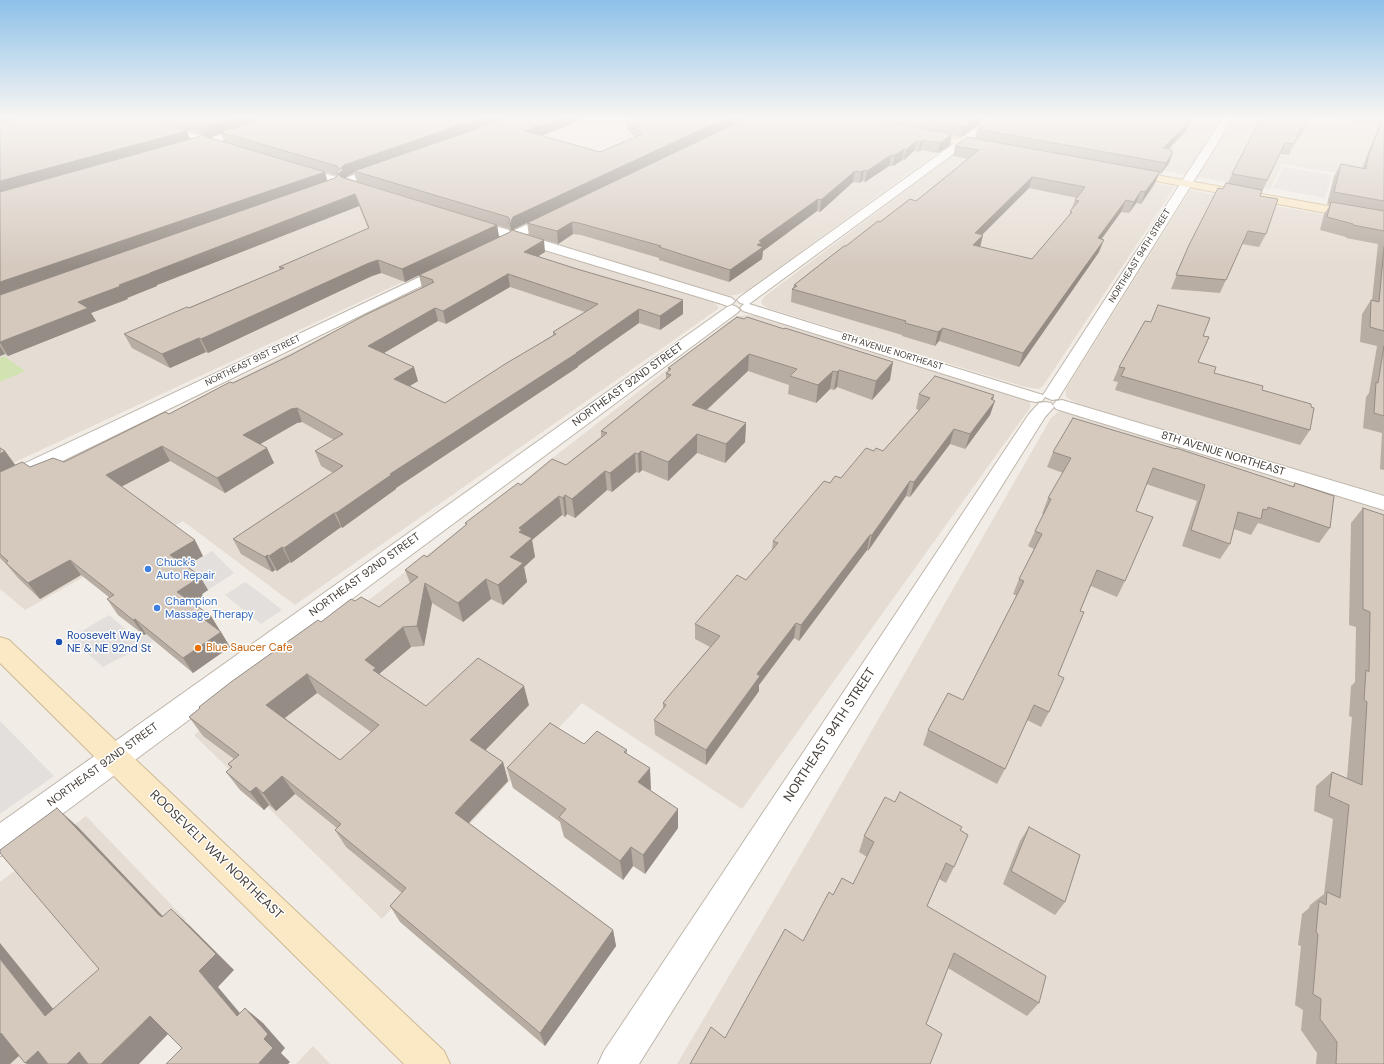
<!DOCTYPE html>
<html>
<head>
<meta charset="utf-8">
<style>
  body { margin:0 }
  canvas { display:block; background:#f1ece5 }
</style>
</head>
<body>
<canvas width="1384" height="1064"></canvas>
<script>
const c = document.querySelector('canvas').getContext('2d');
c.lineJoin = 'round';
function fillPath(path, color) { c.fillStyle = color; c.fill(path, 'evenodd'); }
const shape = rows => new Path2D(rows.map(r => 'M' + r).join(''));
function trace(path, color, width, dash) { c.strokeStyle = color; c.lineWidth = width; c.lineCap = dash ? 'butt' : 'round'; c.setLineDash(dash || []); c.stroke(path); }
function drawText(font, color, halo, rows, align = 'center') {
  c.font = font + ' "DM Sans",sans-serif'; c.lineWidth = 3; c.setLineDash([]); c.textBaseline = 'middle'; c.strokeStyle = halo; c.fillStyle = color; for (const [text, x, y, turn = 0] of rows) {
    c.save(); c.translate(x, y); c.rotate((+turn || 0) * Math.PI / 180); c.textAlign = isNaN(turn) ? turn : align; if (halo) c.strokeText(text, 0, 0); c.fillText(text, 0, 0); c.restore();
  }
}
fillPath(shape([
  [768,118,948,145,747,291,736,295,722,296,533,237,533,235],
  [1020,118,1384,118,1384,181,1282,164,1270,190,992,140],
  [963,148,1175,187,1043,386,1039,389,1025,387,767,308,763,305,761,302,765,296],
  [333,190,493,240,0,469,0,313],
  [1190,190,1384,226,1384,496,1076,403,1066,397,1066,389],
  [524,244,713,302,718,306,718,309,295,605,183,521,25,610,0,589,0,497,508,245],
  [745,315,758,316,1026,399,1030,403,1030,408,742,809,582,703,382,919,194,735,735,317],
  [1063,411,1070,411,1384,510,1384,1064,677,1064,804,849,1051,418,1058,412],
  [86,816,186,920,26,1064,0,1064,0,882],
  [313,1046,330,1064,296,1064]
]), '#e5ddd3');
fillPath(shape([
  [4,356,25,371,0,382,0,358]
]), '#d1e3b0');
fillPath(shape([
  [1283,167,1332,175,1325,198,1273,188],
  [212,551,234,573,208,590,174,575],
  [245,582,267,598,282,610,261,624,225,595],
  [192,603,159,638,103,667,70,638,109,615,138,639],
  [0,721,54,776,0,814]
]), '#e2dfdd');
const minor = shape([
  [129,118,144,118,206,138,207,140,206,142,198,142,131,120,129,118],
  [278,118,294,118,292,120,221,141,217,142,212,139,213,137,278,118],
  [1223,118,1233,118,1058,399,1052,400,1045,397,1042,401,1036,402,1030,401,743,311,740,308,744,304,740,303,737,300,740,297,959,140,967,140,968,142,967,144,749,304,1043,395,1223,118],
  [384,165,390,168,388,170,352,182,348,181,346,179,348,177,384,165],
  [298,166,340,178,342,180,340,182,336,183,294,171,292,169,298,166],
  [554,212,558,213,560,216,558,219,525,235,732,298,735,301,732,304,727,306,722,304,515,241,513,238,515,230,554,212],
  [470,219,509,230,511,233,509,236,504,237,465,226,464,223,465,220,470,219],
  [447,264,452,265,454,268,452,271,7,488,0,490,0,475,447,264],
  [732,305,737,307,740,310,737,313,11,852,0,856,0,823,727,307,732,305],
  [1062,400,1384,496,1384,510,1056,409,1053,405,1056,401,1062,400],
  [1045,402,1051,403,1054,407,1045,417,639,1064,598,1064,604,1051,1029,414,1039,403,1045,402]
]);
const tertiary = shape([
  [990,118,1001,118,967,144,959,144,958,142,959,140,990,118]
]);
const secondary = shape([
  [922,132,990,144,995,147,990,150,918,137,917,135,918,133,922,132],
  [1128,170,1384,216,1384,224,1124,175,1122,173,1124,171,1128,170],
  [0,637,9,640,444,1051,450,1064,404,1064,0,663,0,637]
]);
trace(minor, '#bfb6ab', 2);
trace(tertiary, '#bfb6ab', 2);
trace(secondary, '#ceba97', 2);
fillPath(minor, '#fff');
fillPath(tertiary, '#fff');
fillPath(secondary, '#fbe8c5');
fillPath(shape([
  [0,118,190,139,201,136,202,135,149,118,585,118,541,136,600,152,635,137,627,129,627,118,987,118,961,137,952,135,950,145,938,153,921,150,918,152,914,151,904,160,902,160,893,166,889,166,865,182,862,181,860,183,853,182,820,212,817,211,763,251,762,259,729,282,659,260,659,258,581,235,573,234,558,244,529,235,527,223,627,175,514,229,514,230,545,252,538,256,683,314,660,330,639,323,578,366,578,367,396,488,396,489,342,528,341,527,291,563,290,562,277,571,275,570,272,572,241,554,233,539,333,473,321,466,315,451,334,440,302,422,297,423,260,444,274,463,225,493,170,461,121,487,203,556,186,566,199,575,208,590,202,594,203,596,193,603,211,616,230,647,193,673,146,634,144,635,118,615,107,599,110,598,81,575,40,599,18,578,7,565,0,558,0,448,5,451,15,465,30,467,64,462,169,414,291,355,422,288,419,275,405,282,381,273,372,276,208,353,206,352,170,368,132,348,124,334,280,270,279,267,368,228,359,206,157,285,157,286,127,298,128,299,91,313,96,321,8,356,5,354,0,356],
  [221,133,224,142,212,138,213,136],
  [325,172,337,176,335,178,327,181],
  [354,173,357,182,509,229,510,232,499,237,497,225,346,178,348,176],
  [510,287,585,312,553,332,553,335,445,403,410,386,418,381,384,353,438,321,446,324],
  [1261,118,1304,130,1298,140,1296,140,1289,155,1280,154,1260,196,1266,234,1259,247,1242,244,1220,293,1171,289,1189,245,1223,189,1227,184,1232,174],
  [1328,118,1384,118,1384,470,1380,469,1382,433,1363,428,1366,397,1369,393,1377,346,1360,342,1362,314,1371,300,1372,300,1378,244,1346,238,1346,237,1320,230,1324,214,1330,205,1327,204,1334,176,1341,164,1362,168,1379,125],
  [1187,120,1190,121,1186,131,1168,149,1171,152,1173,152,1169,163,1161,174,1159,173,1155,183,1141,204,1136,203,1129,213,1121,212,1101,239,1099,252,1019,367,939,341,935,346,902,336,902,335,791,302,792,289,793,288,794,285,880,222,916,201,968,159,953,156,955,146,975,139,977,129],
  [1029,188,1077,198,1075,200,1069,215,1032,259,980,247,983,235,982,234],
  [737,317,890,380,872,400,837,387,834,390,830,389,816,403,788,394,789,385,748,371,707,410,746,423,745,442,725,463,697,453,668,481,642,470,639,473,636,472,612,492,607,490,575,518,567,514,565,517,562,515,532,540,535,557,524,567,527,582,503,605,491,599,463,622,432,603,424,646,411,647,379,674,426,706,529,705,485,750,503,762,508,781,469,823,613,930,616,946,545,1046,400,922,390,906,402,893,346,847,335,830,337,828,295,794,276,811,269,805,264,810,240,790,226,772,231,768,228,764,234,759,203,736,189,717,200,708,199,707,321,622,355,601,379,607,410,583,405,570,427,557,466,525,465,523,521,485,566,465,601,437,601,431,666,379,666,373,668,372,668,368],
  [317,693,371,732,340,760,285,718],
  [1203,336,1198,362,1214,373,1311,407,1310,430,1300,445,1115,390,1118,382,1113,381,1119,367],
  [919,394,994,395,990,415,965,449,950,444,910,497,906,496,868,551,867,550,799,641,794,638,759,685,759,691,706,765,655,735,654,720,663,709,663,703,710,647,695,639,695,624,746,580,772,550,773,541,830,483,841,478,874,451,883,451,919,410,916,409],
  [1053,452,1293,486,1295,483,1330,528,1319,543,1258,523,1251,535,1234,529,1230,544,1220,559,1182,546,1197,501,1146,484,1136,511,1125,581,1117,597,1091,586,1080,611,1058,675,1049,712,1041,727,1027,720,1005,769,997,784,923,745,928,730,963,700,1017,596,1013,594,1019,579,1034,549,1028,546,1035,531,1044,514,1042,514,1048,498,1063,473,1047,467],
  [1363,508,1384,515,1384,1064,1316,1064,1317,1053,1301,1030,1303,1010,1295,1005,1301,946,1298,945,1302,914,1309,908,1310,905,1324,894,1333,819,1314,811,1316,786,1332,772,1347,778,1352,717,1349,716,1351,686,1355,682,1356,627,1349,625,1351,523],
  [584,744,627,750,627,754,651,789,650,790,678,809,678,828,645,874,633,866,623,880,564,837,560,822,513,788,507,768],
  [895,802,960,830,954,867,946,883,939,879,927,906,1039,1003,1027,1016,948,968,926,1024,725,1038,803,941,833,895,853,884,867,857,859,852,864,836],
  [1029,827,1065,902,1055,915,1003,884,1020,841]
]), '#b7ada3');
fillPath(shape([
  [0,118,34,118,0,126],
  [234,118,272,118,220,132,221,133,213,136,212,139,208,141,204,131,209,125],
  [480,118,510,118,354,171,354,173,348,176,345,178,346,182,342,185,338,174,341,168,344,165],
  [559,118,585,118,527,142,525,131],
  [726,118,747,118,514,229,512,236,510,224,513,217],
  [975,118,987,118,961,137,963,127],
  [1184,118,1188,118,1179,130,1183,119],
  [1190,121,1186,131,1159,159,1163,148],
  [187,131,191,141,0,194,0,181],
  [952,134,950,145,938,153,940,143],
  [923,140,921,150,918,152,920,142],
  [916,141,914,151,904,160,906,150],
  [904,149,902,160,893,166,895,155],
  [1172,150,1169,158,1173,152,1169,163,1161,174,1166,163],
  [891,155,889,166,865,182,867,171],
  [864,170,862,181,860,183,861,172],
  [855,171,853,182,820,212,821,200],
  [325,172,328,183,0,298,0,282],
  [1160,172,1155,183,1141,204,1145,192],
  [1032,177,1029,188,972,245,975,233],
  [1141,191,1136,203,1129,213,1134,202],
  [355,194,359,206,157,285,157,286,127,298,128,299,91,313,96,321,8,356,0,343,0,342,78,302,150,273],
  [818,199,817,211,763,251,762,259,729,282,730,270,759,241],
  [1126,200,1121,212,1093,251,1098,238],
  [572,222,573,234,558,244,557,231],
  [497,225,499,237,405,282,402,269],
  [983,235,980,247,973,245],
  [544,240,545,252,526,264,524,252],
  [1104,240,1099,252,1019,367,1023,353],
  [378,260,381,273,372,276,208,353,201,339,369,263],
  [508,274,510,287,446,324,443,311],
  [683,300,683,314,660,330,660,316],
  [435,308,438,321,372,360,368,346],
  [639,309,639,323,578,366,578,367,396,488,396,489,342,528,336,513,390,474,576,353],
  [943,328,939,341,935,346,938,332],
  [199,338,206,352,170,368,162,354],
  [0,346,5,354,0,356],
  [749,354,748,371,692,423,692,405],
  [893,362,890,380,872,400,876,381],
  [414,367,418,381,398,393,394,379],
  [839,370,837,387,834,390,837,372],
  [833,371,830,389,816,403,818,385],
  [994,395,991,405,995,401,990,415,965,449,970,434],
  [297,408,302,422,297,423,250,450,243,435,291,409],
  [746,423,745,442,725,463,726,444],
  [954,429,950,444,910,497,914,482],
  [697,434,697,453,668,481,668,462],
  [162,446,170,461,115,490,106,475],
  [267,448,274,463,225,493,217,478],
  [5,451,16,466,0,474,0,454],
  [641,451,642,470,639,473,638,454],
  [635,453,636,472,612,492,610,473],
  [605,471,607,490,575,518,572,499],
  [910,481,906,496,868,551,872,535],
  [565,495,567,514,565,517,563,498],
  [559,496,562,515,532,540,535,557,524,567,527,582,503,605,498,585,510,557,519,532,519,528],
  [334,513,341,527,291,563,284,548],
  [870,535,867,550,799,641,801,625],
  [195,540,203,556,180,570,170,555],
  [282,547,290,562,277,571,269,556],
  [267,555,275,570,272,572,265,557],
  [70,560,81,575,40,599,28,583],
  [199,575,208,590,202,594,203,596,187,607,177,592,192,580],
  [486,579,491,599,463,622,458,603],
  [425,583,432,603,424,646,417,626],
  [211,616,220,631,205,620],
  [135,619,146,634,144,635,133,620],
  [796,623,794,638,759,685,759,691,706,765,706,750,757,674],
  [403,627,411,647,379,674,385,687,365,660],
  [221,632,230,647,193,673,183,658],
  [307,674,317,693,278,723,266,705],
  [524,686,529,705,477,759,470,740],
  [503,762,508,781,462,830,455,813],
  [650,768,651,789,640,803,638,782],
  [282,776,295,794,276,811,263,793],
  [256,787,269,805,264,810,250,792],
  [57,808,78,827,178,932,159,915],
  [678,809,678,828,645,874,643,855],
  [631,847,633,866,623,880,620,861],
  [171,909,190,926,234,970,218,987,255,1031,237,1016,199,971],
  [613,930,616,946,545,1046,540,1033],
  [0,943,71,1031,45,1016,0,959],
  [245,1008,263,1023,285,1048,281,1053,290,1062,288,1064,260,1064,259,1063,264,1039],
  [150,1016,171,1031,139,1064,101,1064],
  [1,1033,29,1047,10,1064,0,1064,0,1034],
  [38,1051,64,1064,27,1064,25,1063],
  [79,1052,101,1064,67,1064]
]), '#958d85');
const building = shape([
  [25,118,147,118,187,131,0,181,0,124,25,118],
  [176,118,234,118,209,125,208,129,204,131,202,126,176,118],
  [267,118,480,118,344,165,341,168,343,170,338,174,341,177,497,225,402,269,378,260,369,263,201,339,199,338,162,354,124,334,187,307,189,308,284,268,279,267,369,228,355,194,150,273,151,273,119,285,121,286,78,302,88,308,0,342,0,295,335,178,338,175,336,172,340,169,337,166,220,132,267,118],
  [508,118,559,118,525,131,600,152,642,134,626,119,627,118,726,118,513,217,510,224,508,223,510,220,508,217,354,171,508,118],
  [747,118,864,118,952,134,940,143,923,140,920,142,916,141,906,150,904,149,895,155,891,155,867,171,864,170,861,172,855,171,821,200,818,199,759,241,762,242,757,245,763,247,730,270,659,247,661,246,579,223,572,222,557,231,527,223,747,118],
  [914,118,975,118,963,127,914,118],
  [993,118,1184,118,1183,119,1190,121,1163,148,1172,150,1171,152,1173,152,1166,163,977,129,993,118],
  [1261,118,1308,118,1304,130,1300,129,1294,144,1285,143,1267,180,1232,174,1261,118],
  [1383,118,1384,118,1384,201,1334,192,1341,164,1366,169,1368,157,1383,118],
  [203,134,204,136,325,172,0,282,0,192,201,136,203,134],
  [967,137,1160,172,1145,192,1141,191,1134,202,1126,200,1098,238,1104,240,1023,353,943,328,938,332,905,323,906,321,792,289,797,286,794,285,844,246,846,246,878,221,880,222,910,199,916,201,979,150,955,146,967,137],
  [1032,177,1085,187,1075,200,1079,201,1070,211,1072,212,1032,259,973,245,983,235,975,233,1032,177],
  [1226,183,1262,190,1260,196,1278,199,1266,234,1248,231,1226,280,1176,275,1189,245,1218,188,1223,189,1226,183],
  [1331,202,1384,211,1384,231,1353,225,1353,224,1327,217,1331,202],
  [512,230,544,240,524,252,577,269,683,300,660,316,639,309,576,353,577,353,390,474,391,475,336,513,334,513,284,548,282,547,269,556,267,555,265,557,233,539,343,466,315,451,343,434,297,408,291,409,243,435,267,448,217,478,162,446,106,475,195,540,170,555,199,575,192,580,194,581,177,592,211,616,205,620,221,632,183,658,135,619,133,620,107,599,114,595,70,560,28,583,6,563,8,561,0,554,0,472,22,462,30,467,53,458,64,462,165,412,169,414,230,382,233,383,291,355,365,315,426,286,434,282,432,281,433,280,419,275,510,232,512,230],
  [508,274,598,304,553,332,556,334,505,364,445,403,394,379,414,367,368,346,435,308,443,311,508,274],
  [1384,247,1384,331,1370,327,1371,300,1379,302,1384,247],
  [1158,305,1210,318,1203,336,1209,337,1198,362,1216,367,1214,373,1263,386,1262,390,1311,404,1311,407,1314,408,1310,430,1121,376,1125,368,1119,367,1145,321,1151,322,1158,305],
  [737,317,744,319,747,317,784,329,785,328,893,362,876,381,839,370,837,372,833,371,818,385,790,376,797,369,749,354,692,405,746,423,726,444,697,434,668,462,641,451,638,454,635,453,610,473,605,471,572,499,565,495,563,498,559,496,519,528,522,530,519,532,532,538,510,557,523,563,498,585,486,579,458,603,425,583,417,626,403,627,365,660,376,668,373,670,426,706,478,658,524,686,470,740,503,762,455,813,613,930,540,1033,390,906,406,888,335,830,341,824,282,776,263,793,256,787,250,792,226,772,232,767,228,764,239,755,189,717,200,708,199,707,231,682,318,620,321,622,351,599,355,601,361,597,379,607,418,577,405,570,424,555,427,557,467,524,465,523,518,483,521,485,552,459,566,465,607,433,601,431,671,375,666,373,671,369,668,368,737,317],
  [307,674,379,725,340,760,266,705,307,674],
  [1384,346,1384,416,1374,413,1376,382,1378,383,1384,346],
  [935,376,994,395,991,399,995,401,970,434,954,429,914,482,910,481,872,535,870,535,801,625,796,623,757,674,760,676,706,750,654,720,666,705,663,703,672,692,720,636,695,624,737,575,746,580,778,543,773,541,824,481,830,483,835,476,841,478,866,448,874,451,876,448,883,451,930,398,919,394,935,376],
  [1073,418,1176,449,1176,448,1294,487,1295,483,1334,496,1330,528,1268,507,1267,510,1263,509,1261,519,1238,512,1230,544,1191,530,1205,485,1153,468,1136,511,1153,517,1125,581,1097,570,1080,611,1084,612,1058,675,1064,678,1049,712,1034,705,1005,769,928,730,948,693,963,700,1024,581,1019,579,1042,534,1035,531,1051,499,1048,498,1071,458,1053,452,1073,418],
  [0,448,5,451,0,454,0,448],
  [1363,508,1384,515,1384,1064,1336,1064,1337,1042,1320,1019,1321,999,1313,994,1318,934,1316,932,1319,901,1326,905,1327,892,1340,898,1349,805,1329,796,1332,772,1362,785,1367,702,1364,700,1366,670,1369,672,1370,612,1363,609,1363,508],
  [550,723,584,744,597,731,627,750,624,752,650,768,638,782,678,809,643,855,631,847,620,861,559,817,566,809,507,768,550,723],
  [900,792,962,827,960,830,968,835,954,867,946,863,927,906,1046,976,1039,1003,954,953,926,1024,942,1034,930,1064,690,1064,711,1027,725,1038,785,929,803,941,829,892,833,895,842,878,853,884,874,842,864,836,885,797,895,802,900,792],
  [57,808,159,915,162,917,171,909,216,954,199,971,237,1016,245,1008,268,1034,264,1039,273,1048,259,1063,260,1064,166,1064,182,1048,150,1016,101,1064,88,1064,79,1052,67,1064,48,1064,38,1051,25,1063,1,1033,0,1034,0,959,45,1016,99,969,0,853,0,850,57,808],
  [1029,827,1080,855,1065,902,1011,871,1029,827]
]);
fillPath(building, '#d5c9be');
trace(building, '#958d85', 1);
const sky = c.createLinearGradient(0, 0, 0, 267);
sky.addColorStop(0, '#8dc1e9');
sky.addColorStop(0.44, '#f9f6f3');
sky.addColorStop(1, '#f9f6f300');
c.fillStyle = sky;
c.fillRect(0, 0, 1384, 267);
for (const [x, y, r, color] of [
  [148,569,4,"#3f7fe0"],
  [157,608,4,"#3f7fe0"],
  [59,642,4,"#1a4fb4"],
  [198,648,4,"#e8710a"]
]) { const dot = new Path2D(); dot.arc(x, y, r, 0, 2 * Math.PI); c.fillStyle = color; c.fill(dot); trace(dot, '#fff', 1.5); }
drawText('9px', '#433c35', '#fff', [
  ["NORTHEAST 94TH STREET",1140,256,-58],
  ["8TH AVENUE NORTHEAST",892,352,17],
  ["NORTHEAST 91ST STREET",253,361,-26]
]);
drawText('11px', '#433c35', '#fff', [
  ["NORTHEAST 92ND STREET",628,385,-36],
  ["8TH AVENUE NORTHEAST",1223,454,17],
  ["NORTHEAST 92ND STREET",365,575,-36],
  ["NORTHEAST 92ND STREET",103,765,-36]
]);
drawText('11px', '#366cbe', '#fff', [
  ["Chuck's",156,563],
  ["Auto Repair",156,576],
  ["Champion",165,602],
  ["Massage Therapy",165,615]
], 'left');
drawText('11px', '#164399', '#fff', [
  ["Roosevelt Way",67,636],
  ["NE & NE 92nd St",67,649]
], 'left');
drawText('11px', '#c56008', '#fff', [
  ["Blue Saucer Cafe",206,648]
], 'left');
drawText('13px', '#433c35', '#fff', [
  ["NORTHEAST 94TH STREET",830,735,-57],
  ["ROOSEVELT WAY NORTHEAST",216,855,44]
]);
</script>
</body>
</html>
